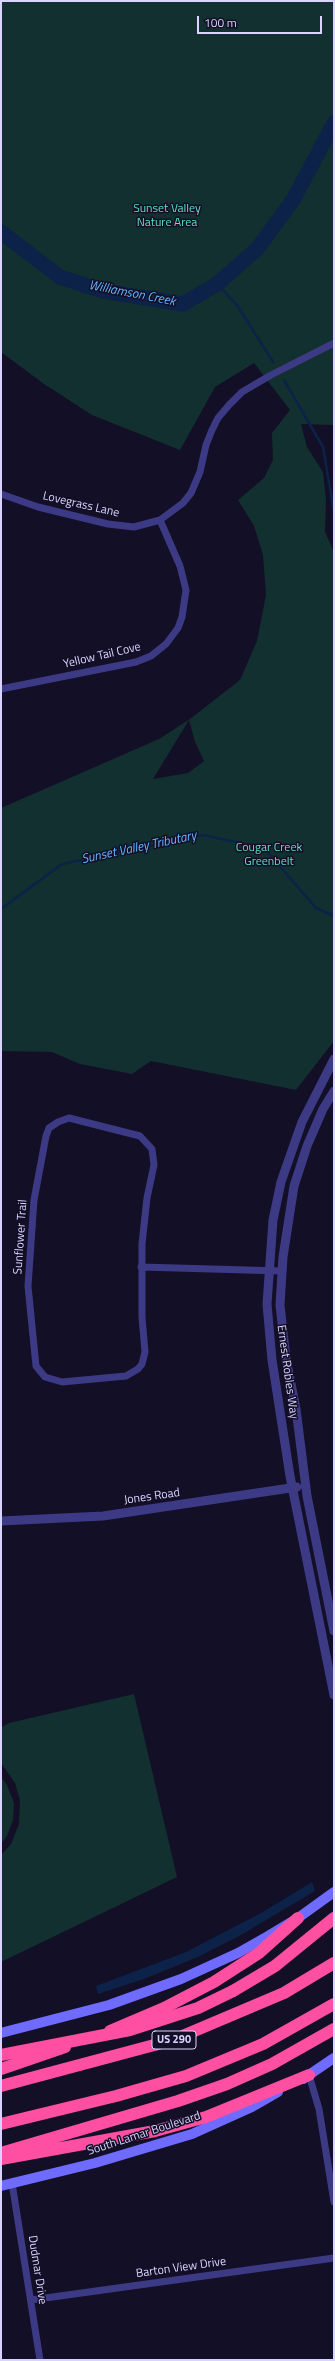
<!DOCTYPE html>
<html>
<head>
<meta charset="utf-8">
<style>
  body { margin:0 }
  #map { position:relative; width:335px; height:2361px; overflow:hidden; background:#130f26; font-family:"Titillium Web",sans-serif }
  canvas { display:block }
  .frame { position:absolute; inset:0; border:2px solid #d9d4ff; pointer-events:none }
  .scale { position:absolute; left:197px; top:16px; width:125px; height:18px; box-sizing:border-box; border:2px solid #d9d4ff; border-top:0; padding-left:5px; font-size:12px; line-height:14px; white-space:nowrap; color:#d9d4ff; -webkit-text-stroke:3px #130f26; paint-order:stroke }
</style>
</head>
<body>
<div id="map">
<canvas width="335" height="2361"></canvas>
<div class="frame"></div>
<div class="scale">100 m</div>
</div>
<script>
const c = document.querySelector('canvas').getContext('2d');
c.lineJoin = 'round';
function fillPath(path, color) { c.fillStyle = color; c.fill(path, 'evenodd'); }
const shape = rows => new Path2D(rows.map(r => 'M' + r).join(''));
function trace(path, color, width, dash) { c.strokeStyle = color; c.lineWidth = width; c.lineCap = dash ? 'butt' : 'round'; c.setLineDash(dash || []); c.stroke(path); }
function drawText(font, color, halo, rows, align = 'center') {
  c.font = font + ' "Titillium Web",sans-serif'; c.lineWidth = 3; c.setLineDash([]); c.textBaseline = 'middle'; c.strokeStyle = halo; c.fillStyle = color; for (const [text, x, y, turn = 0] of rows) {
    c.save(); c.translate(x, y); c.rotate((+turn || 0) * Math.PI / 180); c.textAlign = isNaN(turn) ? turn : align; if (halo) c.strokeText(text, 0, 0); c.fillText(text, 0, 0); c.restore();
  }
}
fillPath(shape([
  [1,1,334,1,334,425,301,424,307,447,323,472,326,500,325,532,334,552,334,1041,296,1090,151,1061,132,1074,80,1064,52,1052,1,1051,1,808,159,739,190,719,240,680,257,641,266,595,263,555,254,526,238,500,264,478,273,460,272,433,290,410,254,363,215,387,180,450,92,415,44,384,1,352],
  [189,720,195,742,204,761,188,773,153,779],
  [134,1694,177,1877,1,1962,1,1855,11,1844,19,1824,20,1800,15,1783,1,1763,2,1727,9,1723],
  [1,1777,7,1785,14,1803,13,1820,7,1836,1,1844]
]), '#12302f');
fillPath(shape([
  [312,1882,315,1891,241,1935,198,1957,144,1979,98,1994,96,1986,186,1952,261,1913]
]), '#0c2248');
trace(shape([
  [217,284,237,305,273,362],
  [284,380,323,447,334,512],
  [1,909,62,864,203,835,264,848,316,908,334,916]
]), '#0c2248', 2.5);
trace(shape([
  [1,232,60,277,103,291,183,304,217,284,257,249,293,200,334,123]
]), '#0c2248', 15);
trace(shape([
  [1,494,38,507,108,524,134,527,160,520,183,503,191,493,200,472,206,445,212,430,218,418,229,405,242,392,271,375,334,343],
  [1,689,136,662,151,656,166,644,178,628,182,617,186,590,180,566,160,520],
  [69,1118,140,1136,152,1149,154,1165,147,1198,142,1244,142,1317,145,1352,142,1364,138,1369,126,1376,62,1382,45,1377,36,1366,28,1286,34,1200,46,1136,49,1128,58,1122,69,1118],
  [141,1267,282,1271],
  [309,2075,319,2109,334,2202],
  [12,2183,40,2360],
  [31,2300,334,2258]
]), '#3d3a85', 7);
trace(shape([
  [334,1059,302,1122,281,1182,273,1220,267,1304,272,1360,290,1476,334,1695],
  [334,1091,323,1109,307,1146,294,1186,283,1257,280,1305,286,1359,296,1409,307,1496,334,1631],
  [1,1521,103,1516,297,1487]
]), '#3d3a85', 9);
trace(shape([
  [1,2033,109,2005,181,1979,238,1953,268,1936,298,1918,334,1892],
  [303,2079,334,2058],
  [1,2186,95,2163,192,2134,252,2107,278,2092]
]), '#6f6bff', 10);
trace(shape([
  [233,1991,275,1966,334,1918],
  [110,2031,164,2008,214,1982,259,1953,298,1918],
  [1,2069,65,2047],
  [1,2086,173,2040,284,1993,334,1963],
  [1,2124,116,2096,186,2076,263,2044,334,2004],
  [1,2153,178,2101,227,2084,272,2064,334,2029],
  [1,2159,155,2131,206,2117,309,2075]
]), '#ff4fa3', 12);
trace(shape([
  [1,2055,130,2030,198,2008,233,1991]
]), '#ff4fa3', 12);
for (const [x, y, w] of [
  [174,2040,44]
]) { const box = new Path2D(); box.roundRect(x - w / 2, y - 9, w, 18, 3); c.fillStyle = '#130f26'; c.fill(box); trace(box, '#d9d4ff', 1); }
drawText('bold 11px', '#d9d4ff', null, [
  ["US 290",174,2040]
]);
drawText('12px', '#5fe0c0', '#130f26', [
  ["Sunset Valley",167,209],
  ["Nature Area",167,223],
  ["Cougar Creek",269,848],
  ["Greenbelt",269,862]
]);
drawText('12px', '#d9d4ff', '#130f26', [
  ["Lovegrass Lane",81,505,13],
  ["Yellow Tail Cove",102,656,-13],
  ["Sunflower Trail",21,1237,-86],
  ["Ernest Robles Way",287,1372,82],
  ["Jones Road",152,1497,-8],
  ["South Lamar Boulevard",144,2134,-18],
  ["Barton View Drive",181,2268,-8],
  ["Dudmar Drive",37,2270,81]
]);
drawText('italic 13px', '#62b6ff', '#130f26', [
  ["Williamson Creek",132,294,11],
  ["Sunset Valley Tributary",139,848,-12]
]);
</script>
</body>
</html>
